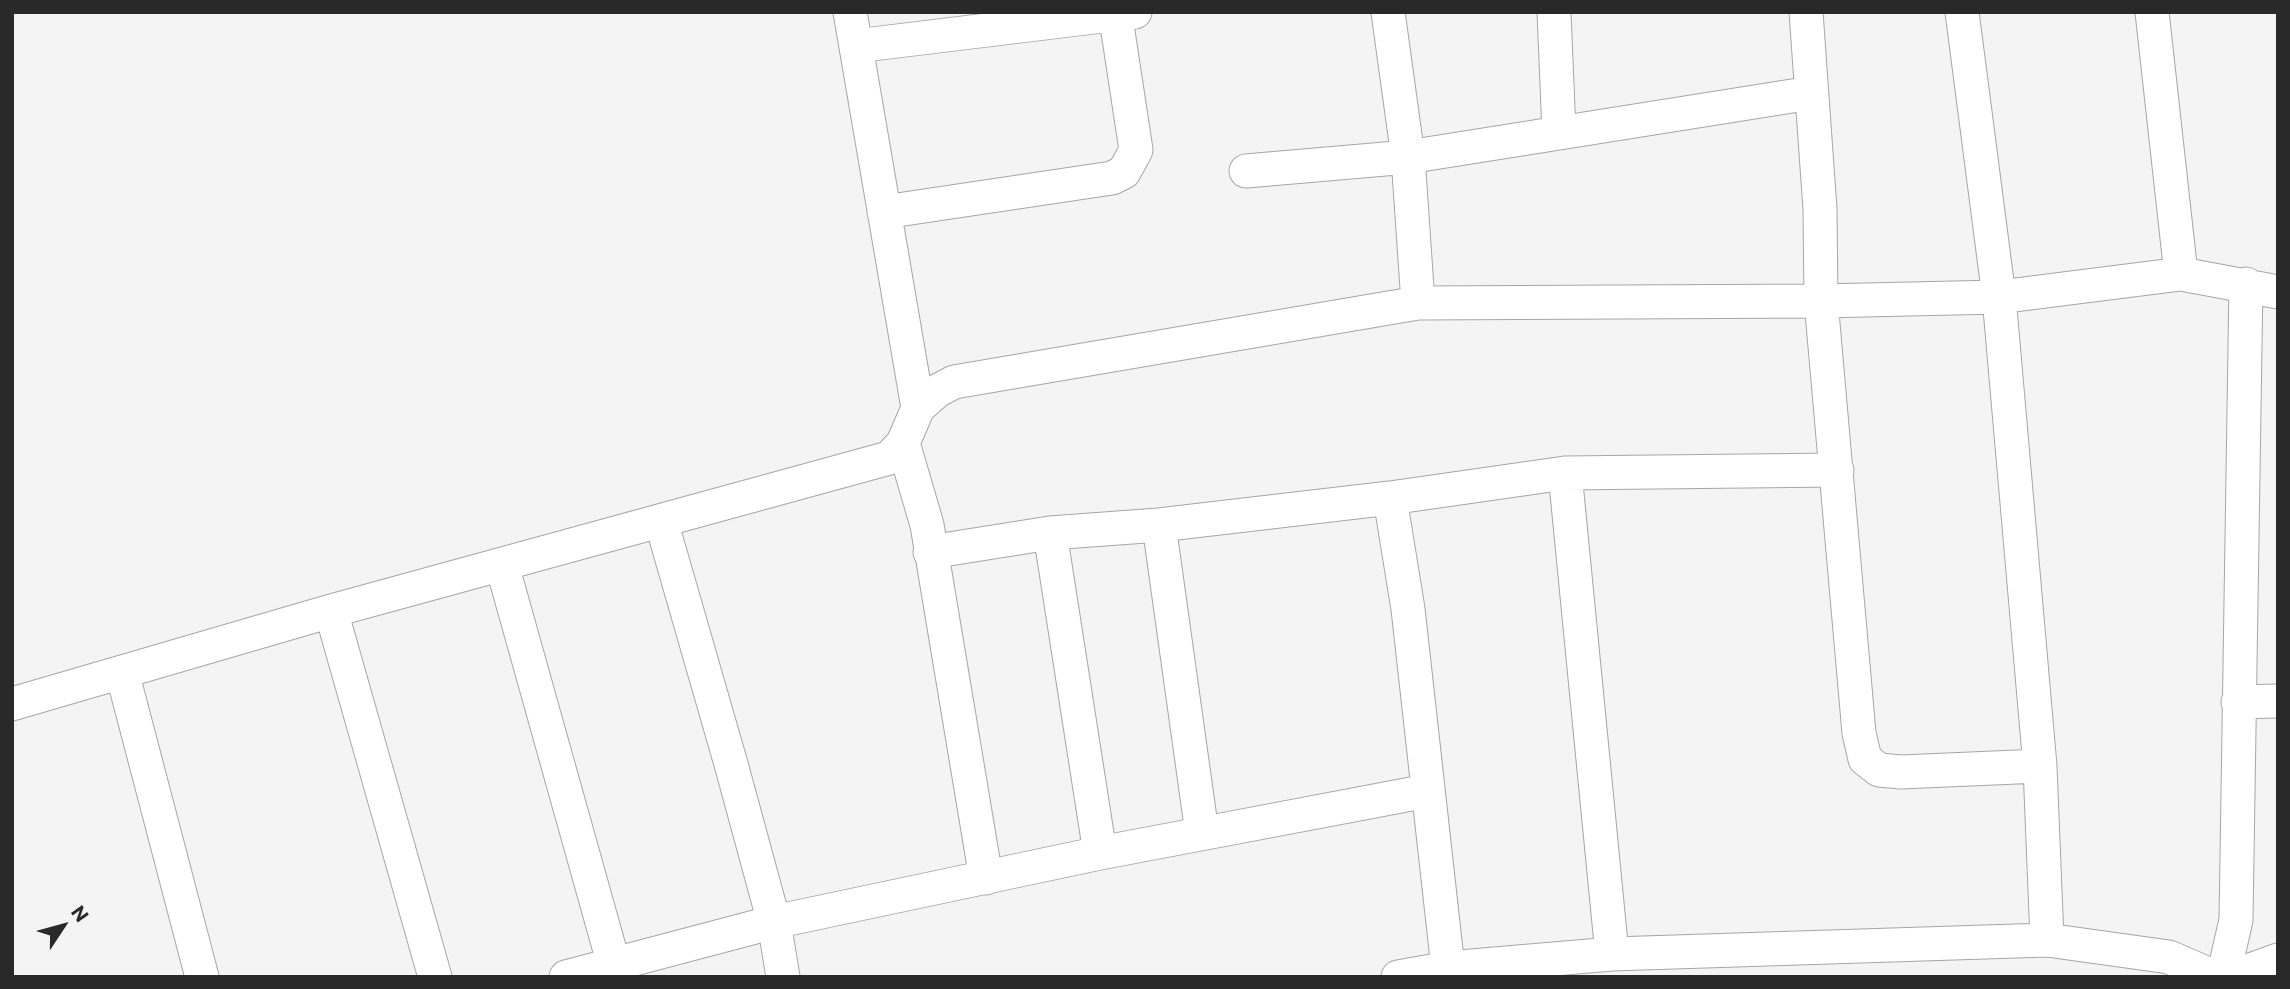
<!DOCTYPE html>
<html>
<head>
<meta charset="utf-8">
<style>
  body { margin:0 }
  #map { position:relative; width:2290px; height:989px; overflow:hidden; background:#f4f4f5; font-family:Commissioner,sans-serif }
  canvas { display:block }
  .frame { position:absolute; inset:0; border:14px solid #29292a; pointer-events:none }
  .north { position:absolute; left:28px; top:891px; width:70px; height:70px; -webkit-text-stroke:5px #f4f4f5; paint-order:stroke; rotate:54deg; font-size:19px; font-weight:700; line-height:28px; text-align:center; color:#29292a }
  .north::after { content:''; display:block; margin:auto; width:24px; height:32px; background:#29292a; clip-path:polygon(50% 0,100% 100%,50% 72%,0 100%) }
</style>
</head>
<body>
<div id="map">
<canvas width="2290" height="989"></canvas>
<div class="frame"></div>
<div class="north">N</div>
</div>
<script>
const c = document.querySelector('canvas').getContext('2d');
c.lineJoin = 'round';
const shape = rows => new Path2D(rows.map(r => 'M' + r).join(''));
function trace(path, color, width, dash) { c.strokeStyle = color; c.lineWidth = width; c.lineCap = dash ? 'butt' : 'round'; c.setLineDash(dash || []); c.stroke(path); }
const minor = shape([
  [850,12,918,408],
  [1388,12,1408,157,1418,303],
  [1554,12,1559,133],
  [1806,12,1820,209,1821,301,1859,733,1865,759,1879,770,1901,772,2040,766],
  [1962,12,1999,297,2040,766,2047,940],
  [2152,12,2181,274],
  [856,46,1135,12],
  [1246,171,1408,157,1811,93],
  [884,212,1112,178,1124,172,1136,150,1115,12],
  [903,443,927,525,986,878],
  [1565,473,1612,954],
  [1390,498,1408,609,1448,968],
  [661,521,731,764,774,922,783,977],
  [1159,525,1202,833],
  [1050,533,1100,853],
  [930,552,1050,533,1159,525,1390,498,1565,473,1837,470],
  [502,565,614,965],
  [331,611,435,977],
  [122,672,202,977],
  [2238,702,2278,701],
  [12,704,331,611,889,458,903,443,918,408,937,391,954,382,1418,303,1821,301,1999,297,2181,274,2278,292],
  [566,977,774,922,1100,853,1427,791],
  [1398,977,1448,968,1612,954,2047,940,2169,957,2215,977],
  [2223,977,2236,920,2246,284],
  [2231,977,2278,960]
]);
trace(minor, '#a6a6a7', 35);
trace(minor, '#fff', 33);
</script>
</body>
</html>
